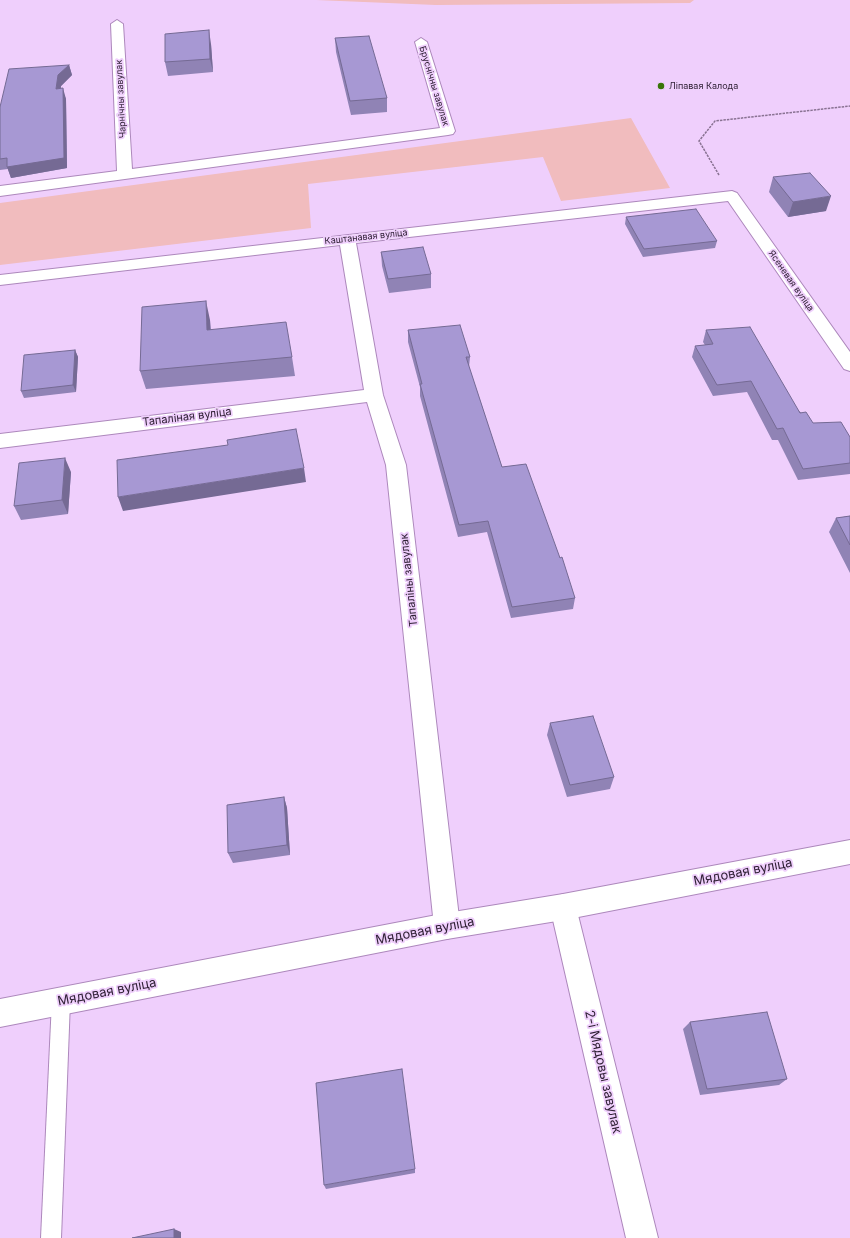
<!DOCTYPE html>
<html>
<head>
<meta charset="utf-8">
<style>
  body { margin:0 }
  canvas { display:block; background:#efcffc }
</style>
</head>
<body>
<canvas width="850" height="1238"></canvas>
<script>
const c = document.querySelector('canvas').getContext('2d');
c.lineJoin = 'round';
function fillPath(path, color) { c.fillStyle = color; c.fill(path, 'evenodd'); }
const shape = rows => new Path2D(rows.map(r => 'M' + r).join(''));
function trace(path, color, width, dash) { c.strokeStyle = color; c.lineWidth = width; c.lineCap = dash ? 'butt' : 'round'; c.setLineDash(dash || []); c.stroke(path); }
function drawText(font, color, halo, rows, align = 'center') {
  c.font = font + ' Inter,sans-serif'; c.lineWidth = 3.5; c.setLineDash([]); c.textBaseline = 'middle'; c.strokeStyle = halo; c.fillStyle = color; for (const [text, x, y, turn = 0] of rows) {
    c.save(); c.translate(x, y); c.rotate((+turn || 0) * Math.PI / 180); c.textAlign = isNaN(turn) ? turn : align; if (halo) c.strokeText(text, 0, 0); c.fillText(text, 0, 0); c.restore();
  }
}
fillPath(shape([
  [316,0,694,0,690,3,436,5],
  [631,118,670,188,561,201,543,157,308,184,311,228,0,265,0,203]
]), '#f1bcbe');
const service = shape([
  [61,992,67,995,70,1001,61,1238,41,1238,52,1001,55,995,61,992]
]);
const minor = shape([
  [117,20,123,24,132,169,440,128,415,42,421,38,427,42,455,131,453,134,448,135,0,196,0,186,117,171,111,24,117,20],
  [732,191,737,193,850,352,850,371,844,369,728,201,356,243,383,395,406,465,460,926,457,935,447,939,437,935,434,926,386,465,367,402,0,448,0,434,364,390,340,245,0,285,0,275,732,191],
  [563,894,572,898,576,907,658,1238,626,1238,550,907,554,898,563,894]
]);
const tertiary = shape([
  [850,840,850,864,563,920,447,939,0,1027,0,999,447,913,563,894,850,840]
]);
trace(service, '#ad88bc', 2);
trace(minor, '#ad88bc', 2);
trace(tertiary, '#ad88bc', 2);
trace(shape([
  [719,175,699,141,715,121,850,106]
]), '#897292', 1.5, [2.5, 1]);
fillPath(service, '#fff');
fillPath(minor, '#fff');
fillPath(tertiary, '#fff');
fillPath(shape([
  [335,38,387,98,387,112,351,115,336,52],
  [211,44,213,72,168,76,165,62],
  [69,65,72,75,61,86,61,88,66,99,67,168,11,178,8,169,0,170,0,107],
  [773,177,826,211,788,217,769,192],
  [626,217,717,241,715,248,643,257,625,224],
  [381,252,431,274,431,288,389,293,382,266],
  [210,320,211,330,292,357,295,376,146,389,140,371],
  [408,330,470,357,469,367,502,467,560,558,575,598,573,609,511,618,487,532,458,537,420,396,420,387,408,342],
  [706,330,813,423,850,437,850,474,798,480,778,440,772,440,747,392,713,396,692,357,695,346,705,345,703,342],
  [75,350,78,357,76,392,24,398,21,391],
  [71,472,68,514,21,520,14,506],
  [850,516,850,573,829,532,836,518],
  [550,723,614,777,610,789,567,797,547,735],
  [284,797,287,808,290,855,233,863,228,853],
  [690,1022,787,1079,779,1085,700,1095,683,1029],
  [415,1169,415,1173,326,1189,324,1185]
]), '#9083b5');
fillPath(shape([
  [209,30,211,44,213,72,210,59],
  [69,65,72,75,61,86,59,99,56,89,58,75],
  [63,88,66,99,67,168,11,178,7,167],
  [831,196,826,211,788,217,793,202],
  [206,301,210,320,211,349,207,330],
  [75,350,78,357,76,392,73,385],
  [65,458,71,472,68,514,62,500],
  [304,468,306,482,123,511,118,497],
  [284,797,287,808,290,855,287,845],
  [174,1229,181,1232,181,1238,174,1238]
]), '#756a94');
const building = shape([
  [209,30,210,59,165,62,165,34,209,30],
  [369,36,387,98,350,101,335,38,369,36],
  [69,65,58,75,56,89,63,88,64,158,7,167,7,158,0,159,0,107,9,69,69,65],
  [810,173,831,196,793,202,773,177,810,173],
  [696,209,717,241,644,249,626,217,696,209],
  [423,247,431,274,388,279,381,252,423,247],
  [206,301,207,330,286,322,292,357,140,371,142,307,206,301],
  [460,325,470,357,466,357,502,467,526,464,560,558,562,557,575,598,512,607,488,521,459,525,420,384,422,384,408,330,460,325],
  [750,327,800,413,806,412,813,423,841,422,850,437,850,463,803,469,783,428,777,429,751,381,717,385,695,346,713,344,706,330,750,327],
  [75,350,73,385,21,391,24,355,75,350],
  [296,429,304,468,118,497,117,460,228,445,227,440,296,429],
  [65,458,62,500,14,506,19,463,65,458],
  [850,516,850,545,836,518,850,516],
  [593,716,614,777,570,785,550,723,593,716],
  [284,797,287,845,228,853,227,805,284,797],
  [767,1012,787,1079,707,1089,690,1022,767,1012],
  [402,1069,415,1169,324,1185,316,1083,402,1069],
  [174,1229,174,1238,132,1238,174,1229]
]);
fillPath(building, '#a798d3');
trace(building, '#756a94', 1);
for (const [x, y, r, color] of [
  [661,86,4,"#387408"]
]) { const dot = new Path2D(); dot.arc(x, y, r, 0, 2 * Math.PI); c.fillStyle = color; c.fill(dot); trace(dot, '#efcffc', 1.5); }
drawText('9px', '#302136', '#efcffc', [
  ["Бруснічны завулак",434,86,73],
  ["Чарнічны завулак",121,99,-93],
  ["Каштанавая вуліца",366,237,-6],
  ["Ясеневая вуліца",791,281,55]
]);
drawText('9px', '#302136', '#efcffc', [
  ["Ліпавая Калода",669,86]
], 'left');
drawText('11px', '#302136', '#efcffc', [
  ["Тапаліная вуліца",187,417,-7],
  ["Тапаліны завулак",409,580,-96]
]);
drawText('13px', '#302136', '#efcffc', [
  ["Мядовая вуліца",743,872,-11],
  ["Мядовая вуліца",425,931,-11],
  ["Мядовая вуліца",107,992,-11],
  ["2-і Мядовы завулак",603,1072,77]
]);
</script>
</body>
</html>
